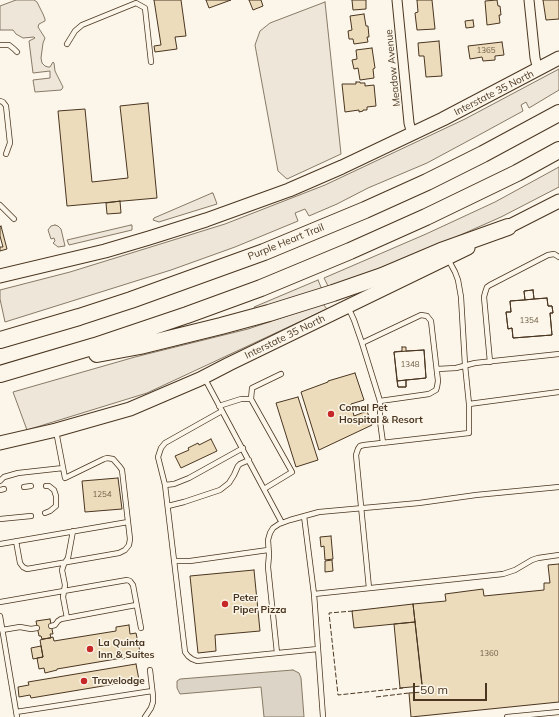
<!DOCTYPE html>
<html>
<head>
<meta charset="utf-8">
<style>
  body { margin:0 }
  #map { position:relative; width:559px; height:717px; overflow:hidden; background:#fbf6e9; font-family:Mulish,sans-serif }
  canvas { display:block }
  .scale { position:absolute; left:413px; top:683px; width:74px; height:18px; box-sizing:border-box; border:2px solid #4a3520; border-top:0; padding-left:5px; font-size:12px; line-height:14px; white-space:nowrap; color:#4a3520; -webkit-text-stroke:3px #fbf6e9; paint-order:stroke }
</style>
</head>
<body>
<div id="map">
<canvas width="559" height="717"></canvas>
<div class="scale">50 m</div>
</div>
<script>
const c = document.querySelector('canvas').getContext('2d');
c.lineJoin = 'round';
function fillPath(path, color) { c.fillStyle = color; c.fill(path, 'evenodd'); }
const shape = rows => new Path2D(rows.map(r => 'M' + r).join(''));
function trace(path, color, width, dash) { c.strokeStyle = color; c.lineWidth = width; c.lineCap = dash ? 'butt' : 'round'; c.setLineDash(dash || []); c.stroke(path); }
function drawText(font, color, halo, rows, align = 'center') {
  c.font = font + ' Mulish,sans-serif'; c.lineWidth = 3; c.setLineDash([]); c.textBaseline = 'middle'; c.strokeStyle = halo; c.fillStyle = color; for (const [text, x, y, turn = 0] of rows) {
    c.save(); c.translate(x, y); c.rotate((+turn || 0) * Math.PI / 180); c.textAlign = isNaN(turn) ? turn : align; if (halo) c.strokeText(text, 0, 0); c.fillText(text, 0, 0); c.restore();
  }
}
const green = shape([
  [16,0,34,0,37,2,43,14,45,19,45,21,39,24,38,27,45,38,43,43,41,58,42,63,45,66,48,67,50,67,53,62,54,63,55,71,63,87,62,89,61,90,35,92,33,80,50,78,50,71,33,73,29,41,35,38,34,37,23,38,16,34,13,30,0,30,0,6,16,0],
  [325,2,341,154,287,179,278,171,255,45,260,31,270,23,325,2],
  [559,69,559,90,529,108,526,102,521,105,523,111,479,135,427,163,368,188,337,204,309,216,305,209,295,213,298,221,235,247,171,270,5,322,0,299,0,290,70,272,225,224,325,185,465,119,559,69],
  [559,167,559,187,501,217,429,249,329,288,324,278,426,234,495,202,559,167],
  [212,193,213,193,217,204,162,221,159,222,153,220,154,218,212,193],
  [55,225,58,226,61,229,65,246,58,247,53,243,55,241,54,238,51,239,48,230,51,226,55,225],
  [131,225,132,225,132,230,69,245,67,240,131,225],
  [318,280,323,292,257,312,254,307,318,280],
  [323,304,327,309,147,393,27,430,13,392,135,357,248,329,323,304]
]);
fillPath(green, '#ede6d9');
trace(green, '#887966', 1);
const water = shape([
  [293,670,299,673,301,678,304,717,264,717,261,687,180,694,177,688,177,681,180,679,293,670]
]);
fillPath(water, '#dcd4c6');
trace(water, '#887966', 1);
const building = shape([
  [154,0,181,0,186,36,175,37,177,49,155,52,154,46,161,45,154,0],
  [206,0,231,0,209,8,206,0],
  [249,0,261,0,263,6,253,10,249,0],
  [352,0,366,0,366,9,353,10,352,0],
  [417,0,432,0,435,29,417,30,415,13,418,12,417,0],
  [497,0,498,6,500,6,501,15,499,15,500,23,487,25,485,1,497,0],
  [543,0,559,0,559,19,546,20,543,0],
  [364,14,366,26,368,26,369,37,367,37,368,42,354,44,353,39,349,39,348,31,352,30,350,16,364,14],
  [473,20,474,27,466,28,465,21,473,20],
  [439,41,442,76,426,77,424,56,419,56,418,43,439,41],
  [502,42,504,55,495,56,495,60,483,61,482,57,470,59,468,46,502,42],
  [372,48,375,68,373,69,374,78,360,80,358,68,354,69,352,60,357,59,356,50,372,48],
  [356,82,360,82,360,83,365,83,365,86,374,85,376,106,367,107,367,110,363,110,363,111,359,112,359,110,345,112,342,84,356,84,356,82],
  [148,103,157,198,67,206,58,111,85,109,92,182,128,178,120,106,148,103],
  [120,201,121,213,107,214,106,203,120,201],
  [1,226,7,249,0,251,0,247,3,247,0,236,0,227,1,226],
  [533,290,534,299,547,298,548,306,552,306,553,313,550,313,552,335,513,338,512,328,508,329,506,312,511,312,510,301,525,300,524,291,533,290],
  [533,290,534,299,525,300,524,291,533,290],
  [547,298,548,306,552,306,553,313,550,313,552,335,513,338,512,328,508,329,506,312,511,312,510,301,547,298],
  [402,347,406,347,406,351,424,350,426,378,406,380,406,387,398,387,394,352,402,351,402,347],
  [424,350,426,378,397,381,394,352,424,350],
  [355,373,364,400,351,404,354,416,367,411,372,425,319,450,301,392,328,382,328,381,355,373],
  [406,380,406,387,398,387,397,381,406,380],
  [298,397,318,460,296,467,276,403,298,397],
  [211,439,217,451,181,468,175,456,189,450,188,448,198,443,199,445,211,439],
  [118,478,122,509,85,512,82,481,118,478],
  [331,536,333,559,325,560,324,546,321,547,320,537,331,536],
  [332,560,333,571,325,572,325,561,332,560],
  [559,564,559,702,411,717,409,693,423,692,413,604,446,601,445,594,483,589,484,596,544,590,544,583,550,583,548,565,559,564],
  [254,570,260,631,215,635,216,651,198,653,190,576,254,570],
  [413,604,415,622,354,628,352,611,413,604],
  [50,619,53,634,50,634,51,638,42,639,41,636,39,636,36,621,50,619],
  [415,622,422,686,400,688,394,624,415,622],
  [129,625,130,634,136,633,140,652,133,654,134,657,122,659,122,658,57,669,57,670,45,673,44,668,39,669,37,658,43,657,40,640,53,637,54,641,116,631,116,627,129,625],
  [41,646,43,657,33,659,31,648,41,646],
  [136,664,139,680,31,698,30,695,19,697,18,687,29,685,28,682,136,664]
]);
fillPath(building, '#ecdcbc');
trace(building, '#4a3520', 1);
const service = shape([
  [67,44,75,31,82,25,136,3,145,8,151,62],
  [0,45,9,45,14,49,17,52],
  [0,101,3,102,6,106,10,143,6,154],
  [0,205,14,219],
  [348,307,354,320,362,343,380,401,380,421,383,443],
  [362,343,421,315,427,316,431,321,438,381,437,387,436,390,429,394,380,401],
  [490,362,484,297,485,293,487,287,490,285,548,255,554,254,559,257],
  [437,369,456,368,475,363,559,354],
  [205,379,282,523],
  [251,399,292,472,264,489],
  [469,404,559,392],
  [219,406,241,399,251,399,252,388,281,374],
  [222,411,165,443,161,448,158,457,165,485,185,652,188,656,192,659,197,661,318,649],
  [0,481,4,477,18,473,63,468],
  [165,485,174,484,189,478,243,448],
  [24,487,31,486],
  [0,490,4,489],
  [168,506,184,502,220,490,229,483,234,475,238,466,240,464,249,460],
  [45,513,50,511,56,506,56,496,54,490,49,486,46,486],
  [304,516,314,594,323,717],
  [0,519,31,516],
  [16,541,20,563,23,567,27,569,119,553,125,550,129,545,130,539,122,470,120,467,113,459,107,458,104,459,65,478,56,431],
  [0,544,128,522],
  [174,561,190,561,268,550],
  [369,588,356,455,358,449,360,446,364,445,469,433,469,404,465,365,461,297,458,280,455,272,448,259],
  [314,594,503,574,515,570,532,560,538,558,559,555],
  [0,602,127,580,130,581,133,585,141,628],
  [0,616,17,717],
  [67,618,63,597,65,585,62,570,64,564,68,558,73,531],
  [51,626,55,625,58,621,61,619,136,605],
  [2,630,20,627,31,629,37,628],
  [277,653,268,567,269,555,268,540,270,533,273,528,279,524,290,520,319,512,419,503,476,495,559,487],
  [16,712,152,691],
  [145,717,151,708,153,702,153,696,150,670],
  [507,717,559,712]
]);
const minor = shape([
  [397,0,409,123,412,134],
  [529,0,535,58,538,70]
]);
const secondary = shape([
  [500,231,559,201],
  [0,276,105,251,149,238,206,220,289,190,342,167,443,119,559,58],
  [0,443,56,430,130,409,200,379,229,364,468,248]
]);
const motorway = shape([
  [0,340,79,317,131,300,264,252,365,210,427,182,483,154,559,113],
  [97,354,140,346,221,326,269,313,333,293,382,276,441,251,508,227],
  [0,374,95,346,187,315,261,288,350,251,426,217,517,173,559,150]
]);
trace(service, '#4a3520', 6);
trace(minor, '#4a3520', 11);
trace(secondary, '#4a3520', 15);
trace(motorway, '#4a3520', 18);
trace(service, '#fbf6e9', 4.5);
trace(minor, '#fbf6e9', 9);
trace(secondary, '#fbf6e9', 13);
trace(motorway, '#fbf6e9', 16);
trace(shape([
  [353,611,329,613,338,695,403,688],
  [376,697,409,693]
]), '#4a3520', 1, [5, 2]);
for (const [x, y, r, color] of [
  [331,414,4,"#c62828"],
  [225,604,4,"#c62828"],
  [90,649,4,"#c62828"],
  [84,681,4,"#c62828"]
]) { const dot = new Path2D(); dot.arc(x, y, r, 0, 2 * Math.PI); c.fillStyle = color; c.fill(dot); trace(dot, '#fbf6e9', 1.5); }
drawText('8px', '#725f47', null, [
  ["1365",486,51],
  ["1354",529,321],
  ["1348",410,365],
  ["1254",102,495],
  ["1360",489,654]
]);
drawText('10px', '#4a3520', '#fbf6e9', [
  ["Meadow Avenue",393,68,-96],
  ["Interstate 35 North",494,93,-27],
  ["Purple Heart Trail",286,242,-22],
  ["Interstate 35 North",285,337,-26]
]);
drawText('bold 10px', '#4a3520', '#fbf6e9', [
  ["Comal Pet",339,408],
  ["Hospital & Resort",339,420],
  ["Peter",233,598],
  ["Piper Pizza",233,610],
  ["La Quinta",98,643],
  ["Inn & Suites",98,655],
  ["Travelodge",92,681]
], 'left');
</script>
</body>
</html>
